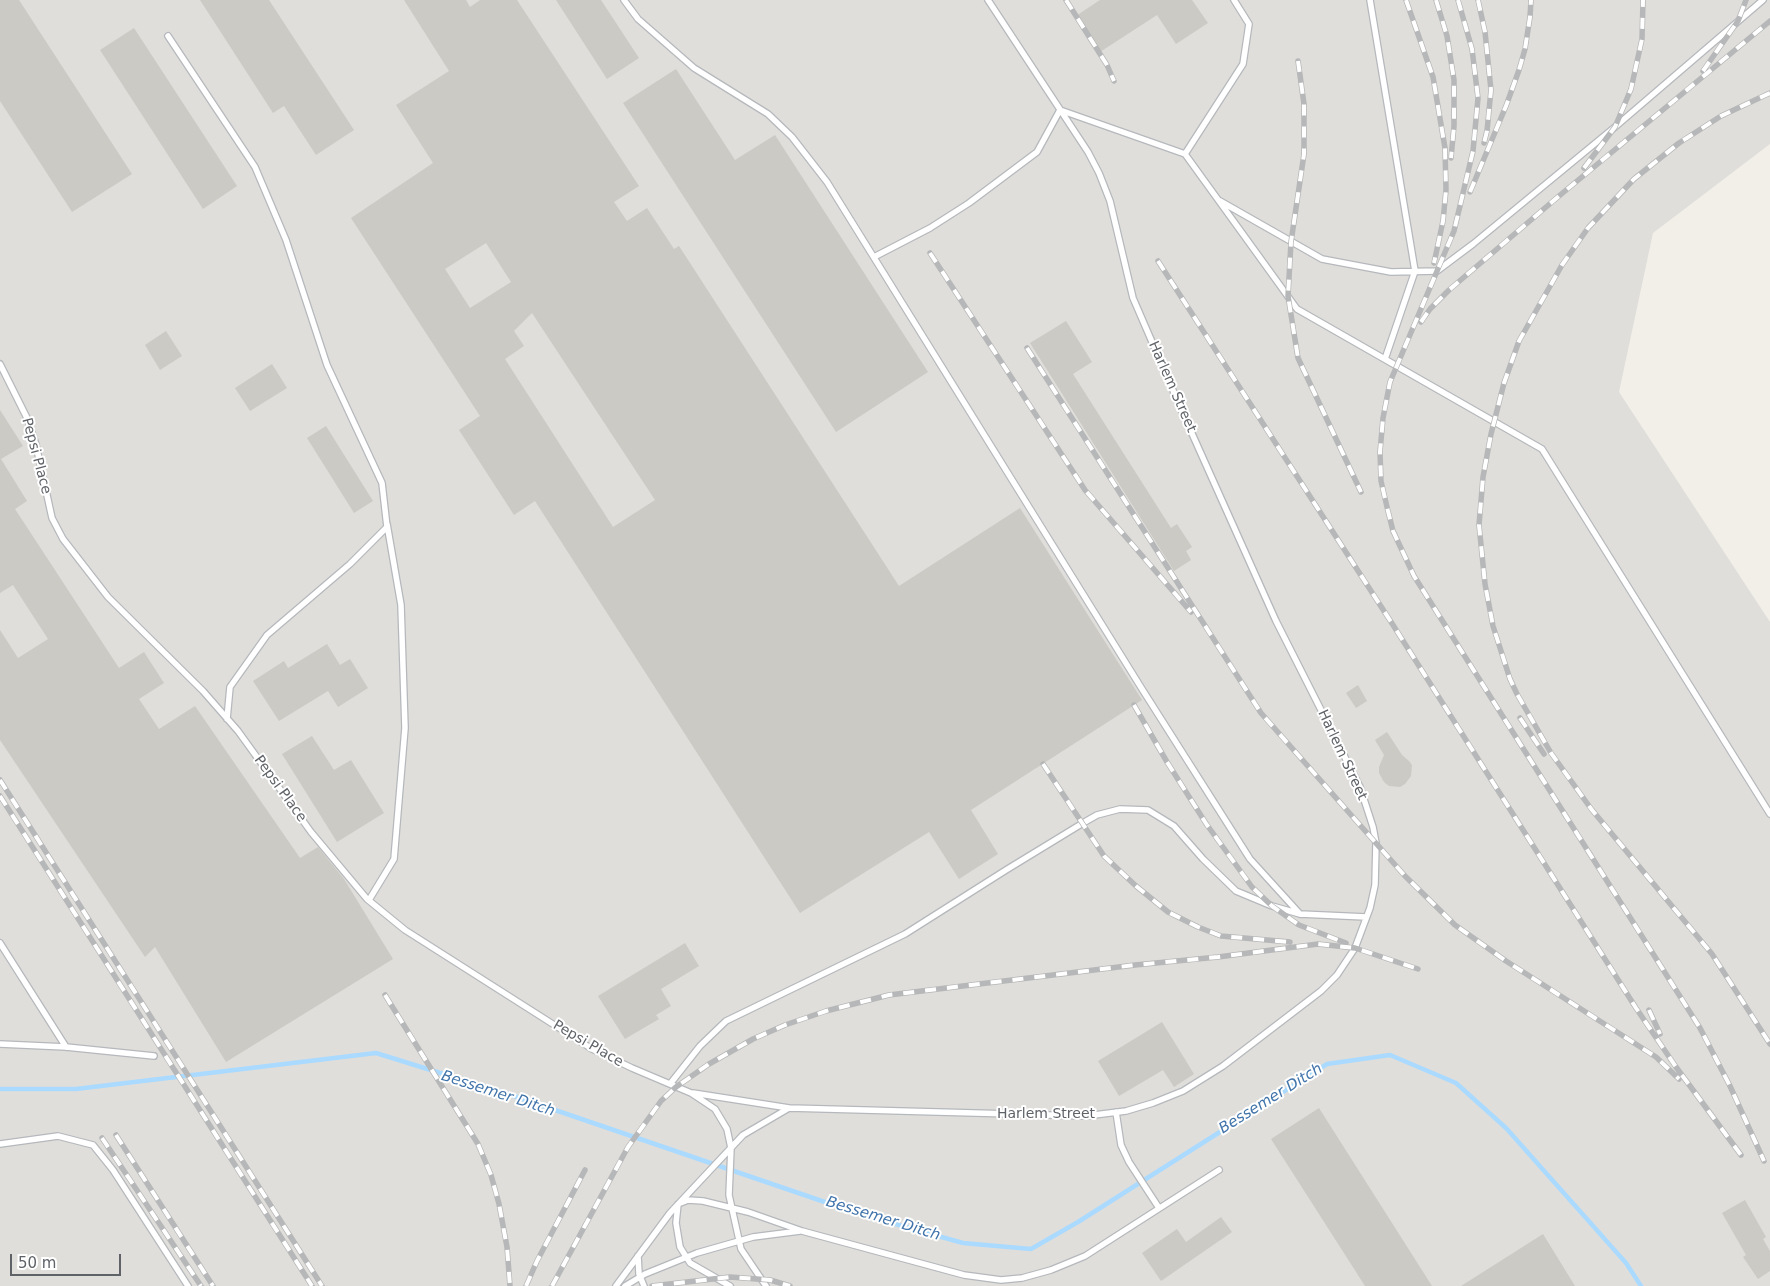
<!DOCTYPE html>
<html>
<head>
<meta charset="utf-8">
<style>
  body { margin:0 }
  #map { position:relative; width:1770px; height:1286px; overflow:hidden; background:#f1efe8; font-family:"DejaVu Sans",sans-serif }
  canvas { display:block }
  .scale { position:absolute; left:10px; top:1254px; width:111px; height:22px; box-sizing:border-box; border:2px solid #5f6368; border-top:0; padding-left:6px; font-size:15px; line-height:18px; white-space:nowrap; color:#5f6368; -webkit-text-stroke:4px #fff; paint-order:stroke }
</style>
</head>
<body>
<div id="map">
<canvas width="1770" height="1286"></canvas>
<div class="scale">50 m</div>
</div>
<script>
const c = document.querySelector('canvas').getContext('2d');
c.lineJoin = 'round';
function fillPath(path, color) { c.fillStyle = color; c.fill(path, 'evenodd'); }
const shape = rows => new Path2D(rows.map(r => 'M' + r).join(''));
function trace(path, color, width, dash) { c.strokeStyle = color; c.lineWidth = width; c.lineCap = dash ? 'butt' : 'round'; c.setLineDash(dash || []); c.stroke(path); }
function drawText(font, color, halo, rows, align = 'center') {
  c.font = font + ' "DejaVu Sans",sans-serif'; c.lineWidth = 4; c.setLineDash([]); c.textBaseline = 'middle'; c.strokeStyle = halo; c.fillStyle = color; for (const [text, x, y, turn = 0] of rows) {
    c.save(); c.translate(x, y); c.rotate((+turn || 0) * Math.PI / 180); c.textAlign = isNaN(turn) ? turn : align; if (halo) c.strokeText(text, 0, 0); c.fillText(text, 0, 0); c.restore();
  }
}
fillPath(shape([
  [0,0,1770,0,1770,144,1653,233,1619,392,1770,622,1770,1286,0,1286]
]), '#e0deda');
trace(shape([
  [0,1089,76,1089,376,1053,511,1095,860,1214,963,1243,1031,1249,1078,1222,1327,1064,1390,1055,1456,1083,1506,1128,1626,1263,1641,1286]
]), '#aadaff', 4.5);
fillPath(shape([
  [0,0,19,0,132,174,72,212,0,101],
  [200,0,269,0,354,130,316,155,284,106,273,113],
  [404,0,466,0,470,7,480,0,517,0,639,186,614,202,627,221,647,208,674,249,679,246,899,586,1020,508,1142,700,971,810,998,854,959,879,929,832,800,913,535,501,514,515,459,430,480,416,351,218,433,163,396,105,449,71],
  [486,243,511,282,470,308,445,269],
  [532,313,655,500,613,527,505,359,524,346,514,331],
  [556,0,601,0,639,58,607,79],
  [1100,0,1192,0,1208,23,1176,44,1157,15,1100,52,1076,16],
  [134,28,237,186,203,209,100,50],
  [676,69,735,160,775,135,928,372,836,432,623,103],
  [1066,321,1092,362,1073,374,1171,528,1177,524,1192,547,1186,551,1191,560,1174,571,1030,343],
  [166,331,182,356,160,370,145,345],
  [272,364,287,388,250,411,235,388],
  [0,410,23,446,1,459,27,501,15,509,119,668,144,652,164,683,139,699,159,729,195,706,300,858,318,847,344,879,393,959,226,1062,155,947,145,957,0,740,0,630,18,658,48,639,13,585,0,593],
  [326,426,373,501,354,513,307,438],
  [327,644,340,665,350,659,368,688,338,707,328,691,279,721,253,681,284,661,288,668],
  [1358,685,1367,701,1356,708,1346,693],
  [1387,732,1402,755,1409,761,1412,765,1411,776,1405,784,1400,787,1389,786,1384,782,1379,773,1379,767,1384,755,1375,740],
  [312,736,334,770,351,760,384,813,337,842,282,754],
  [685,943,699,966,661,989,671,1006,656,1015,659,1019,625,1039,598,996],
  [1162,1022,1194,1074,1174,1087,1163,1070,1119,1096,1098,1061],
  [1319,1108,1432,1286,1365,1286,1271,1139],
  [1745,1200,1766,1237,1763,1239,1770,1251,1770,1271,1758,1279,1743,1257,1746,1255,1722,1213],
  [1221,1217,1232,1232,1161,1281,1142,1253,1177,1229,1186,1242],
  [1543,1234,1575,1286,1461,1286]
]), '#cccac5');
const lane = shape([
  [624,0,638,19,694,68,768,114,792,137,827,182,1142,689,1250,859,1300,914],
  [1370,0,1415,271,1385,359],
  [168,36,255,167,286,240,327,365,382,483,387,527,350,564,267,635,230,687,227,719],
  [1185,154,1243,64,1249,24,1234,0],
  [1220,201,1322,259,1391,272,1437,271,1473,244,1615,127,1763,0],
  [874,257,930,228,969,203,1037,152,1060,110,1185,154,1297,309,1542,449,1770,814],
  [0,364,28,420,36,445,52,518,63,539,108,597,203,691,238,731,311,832,367,899,405,930,592,1049,632,1068,691,1093,715,1109,727,1129,731,1148,729,1195,741,1249,766,1286],
  [369,900,394,859,405,728,401,605,387,524],
  [0,943,66,1047],
  [0,1044,66,1047,154,1056],
  [670,1084,700,1046,726,1021,905,934,1006,870,1083,823,1097,815,1120,809,1148,810,1174,826,1203,859,1236,891,1272,906,1300,914,1366,917],
  [693,1093,789,1108],
  [1116,1112,1121,1145,1129,1162,1159,1208],
  [0,1144,58,1136,93,1145,113,1170,188,1286],
  [638,1256,639,1274,644,1286],
  [616,1286,670,1213,743,1135,789,1108,1086,1116,1126,1111,1153,1103,1183,1091,1223,1066,1321,991,1337,975,1355,948,1370,908,1375,885,1376,843,1373,827,1360,787,1276,621,1181,409,1133,298,1110,201,1099,173,1088,152,988,0],
  [625,1286,645,1274,697,1253,753,1237,800,1231],
  [730,1286,690,1263,680,1247,676,1223,678,1204,688,1200,703,1201,748,1212,802,1231,964,1275,1001,1280,1022,1278,1051,1270,1085,1256,1219,1170]
]);
trace(lane, '#b5b8bc', 8);
trace(lane, '#fff', 5.5);
const rail = shape([
  [1066,0,1107,65,1114,81],
  [1406,0,1433,77,1445,148,1446,190,1443,221,1434,263],
  [1436,0,1447,36,1454,80,1454,126,1451,158],
  [1458,0,1472,49,1478,98,1473,151,1454,231,1390,382,1383,418,1380,452,1381,481,1387,507,1393,531,1414,576,1700,1028,1730,1086,1764,1161],
  [1478,0,1485,32,1491,90,1487,131,1484,143],
  [1298,61,1304,104,1304,154,1291,242,1288,296,1298,358,1361,492],
  [1703,71,1738,21,1746,0],
  [1770,93,1721,116,1679,143,1634,179,1588,228,1562,265,1519,341,1504,383,1491,434,1483,477,1479,525,1485,584,1493,626,1510,679,1517,694,1551,753,1592,810,1712,954,1770,1044],
  [1584,168,1615,127,1631,89,1642,39,1643,0],
  [1470,192,1506,106,1519,70,1525,49,1530,17,1531,0],
  [930,253,1085,490,1191,612],
  [1158,261,1393,625,1636,1008,1676,1067,1741,1155],
  [1421,322,1430,309,1449,290,1559,196,1770,21],
  [1027,348,1261,713,1405,876,1455,925,1506,961,1656,1057,1679,1079],
  [1134,705,1167,762,1207,825,1252,887,1272,906,1299,925,1346,943],
  [1520,718,1544,754],
  [1043,764,1104,856,1136,886,1168,912,1198,927,1221,936,1290,942],
  [0,780,322,1286],
  [0,796,312,1286],
  [385,995,478,1144,491,1175,499,1204,507,1247,510,1286],
  [1649,1010,1660,1034],
  [116,1135,213,1286],
  [102,1138,201,1286],
  [526,1286,537,1261,585,1170],
  [552,1286,628,1147,661,1101,676,1087,709,1064,753,1039,785,1025,826,1011,889,995,1135,965,1218,957,1318,944,1355,948,1418,969],
  [652,1286,730,1277,770,1280,790,1286]
]);
trace(rail, '#b6b7b8', 5.5);
trace(rail, '#fff', 4, [11]);
drawText('14px', '#5f6368', '#fff', [
  ["Harlem Street",1172,387,66],
  ["Pepsi Place",36,456,75],
  ["Harlem Street",1342,755,65],
  ["Pepsi Place",280,789,54],
  ["Pepsi Place",588,1044,30],
  ["Harlem Street",1046,1114]
]);
drawText('italic 15px', '#4174aa', '#fff', [
  ["Bessemer Ditch",498,1094,18],
  ["Bessemer Ditch",1271,1099,-32],
  ["Bessemer Ditch",883,1219,17]
]);
</script>
</body>
</html>
